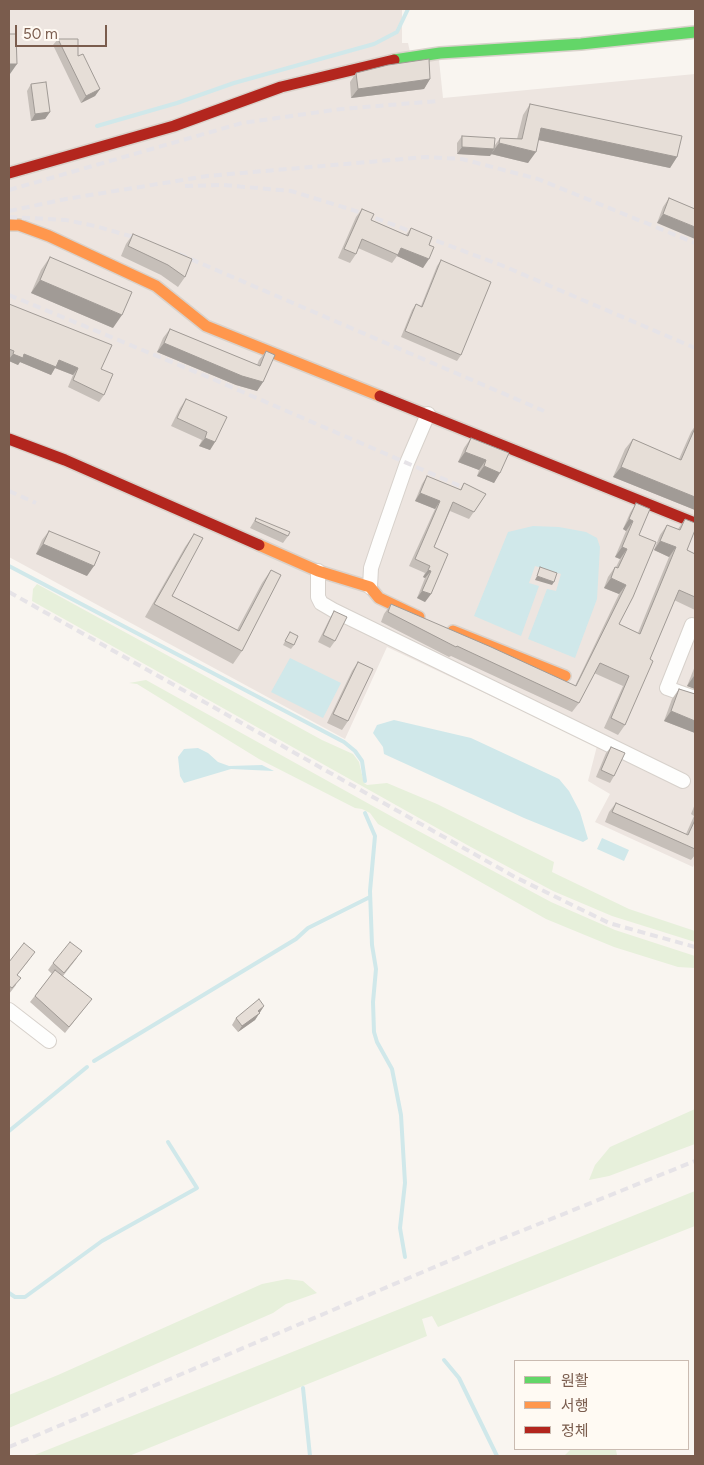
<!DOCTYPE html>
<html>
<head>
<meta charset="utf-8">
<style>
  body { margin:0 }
  #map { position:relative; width:704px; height:1465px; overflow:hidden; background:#f9f5f0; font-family:Figtree,"Noto Sans KR",sans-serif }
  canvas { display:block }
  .frame { position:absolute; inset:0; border:10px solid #7a5c4d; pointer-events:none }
  .legend { position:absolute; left:514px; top:1360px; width:175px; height:90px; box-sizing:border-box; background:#fffaf3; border:1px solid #cabbb1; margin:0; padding:6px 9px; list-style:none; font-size:15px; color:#7a5c4d }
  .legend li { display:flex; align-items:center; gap:10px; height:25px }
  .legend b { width:25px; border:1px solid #cabbb1 }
  .scale { position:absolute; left:15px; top:25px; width:92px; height:22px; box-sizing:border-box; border:2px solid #7a5c4d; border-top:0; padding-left:6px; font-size:15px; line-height:18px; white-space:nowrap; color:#7a5c4d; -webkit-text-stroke:4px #fffaf3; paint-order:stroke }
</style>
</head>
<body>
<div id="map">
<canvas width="704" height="1465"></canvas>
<div class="frame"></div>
<ul class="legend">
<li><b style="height:6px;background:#63d668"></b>원활</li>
<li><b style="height:6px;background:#ff974d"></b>서행</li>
<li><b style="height:6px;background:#b3261e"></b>정체</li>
</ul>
<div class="scale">50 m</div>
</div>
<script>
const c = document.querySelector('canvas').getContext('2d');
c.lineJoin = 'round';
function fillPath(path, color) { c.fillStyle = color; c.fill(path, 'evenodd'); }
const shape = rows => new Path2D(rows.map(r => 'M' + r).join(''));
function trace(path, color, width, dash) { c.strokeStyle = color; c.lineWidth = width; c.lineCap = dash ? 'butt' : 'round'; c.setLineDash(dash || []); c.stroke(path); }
fillPath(shape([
  [9,9,402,9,402,43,408,43,412,61,439,60,443,98,695,74,695,862,693,867,595,822,610,794,588,781,597,746,387,647,345,739,9,557]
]), '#ede5e0');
fillPath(shape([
  [37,584,322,740,353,754,359,762,364,783,367,785,387,783,437,804,554,862,552,872,629,909,695,931,695,942,612,916,553,891,469,846,32,601,33,589],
  [146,680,398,820,551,902,615,930,695,956,695,968,678,967,614,947,546,919,378,824,370,813,362,809,355,808,259,759,137,684,129,683],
  [695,1109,695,1144,609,1176,589,1180,595,1165,610,1147],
  [695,1191,695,1226,438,1327,432,1316,422,1319,427,1336,129,1456,32,1456],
  [287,1279,303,1281,317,1293,286,1304,273,1313,9,1428,9,1395,58,1375,262,1284],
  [571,1449,616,1450,617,1455,564,1456]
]), '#e7f0db');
fillPath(shape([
  [533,526,559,527,586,532,597,538,600,547,597,599,575,658,528,639,547,589,556,591,561,574,535,566,529,583,539,586,521,636,474,616,508,532],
  [290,658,341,683,323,718,271,692],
  [394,720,471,738,559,779,569,791,580,812,588,839,583,842,524,818,384,754,383,747,373,733,377,725],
  [198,748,208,753,218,762,229,766,262,765,274,771,231,769,184,783,180,776,178,757,184,749],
  [602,838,629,850,624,861,597,849]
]), '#d0e8ea');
trace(shape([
  [97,126,177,103,234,83,374,44,397,32,408,9],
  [9,566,344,742,355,751,362,761,365,781],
  [365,813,375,836,370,891,372,945,376,969,373,1002,374,1032,377,1042,392,1069,401,1115,405,1183,400,1228,405,1257],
  [94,1061,296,939,308,928,370,897],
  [9,1131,87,1067],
  [9,1293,15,1297,25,1297,102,1241,197,1188,168,1142],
  [444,1360,459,1378,497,1456],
  [303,1388,310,1456]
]), '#d0e8ea', 4);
const street = shape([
  [318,571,318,597,321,603,333,610,683,781],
  [370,587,371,568,380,541,407,463,428,414],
  [692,625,667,688,695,698],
  [9,1010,49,1041]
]);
const fast = shape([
  [394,60,440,53,581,44,695,32]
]);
const slow = shape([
  [9,225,19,225,49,236,156,286,206,326,380,396],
  [259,545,318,571,370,587,379,598,419,617],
  [453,631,565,676]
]);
const jam = shape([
  [9,173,174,126,281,87,394,60],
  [380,396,695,523],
  [9,439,65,460,259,545]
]);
trace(street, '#d7d1cb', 16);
trace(fast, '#d9d2cb', 14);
trace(slow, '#d9d2cb', 14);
trace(jam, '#d9d2cb', 14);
trace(street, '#fefefd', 14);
trace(fast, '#63d668', 11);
trace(slow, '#ff974d', 11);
trace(jam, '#b3261e', 11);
trace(shape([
  [185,186,223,185,291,191,359,212,501,265,695,348],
  [9,190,242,123,341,109,438,101],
  [9,211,66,199,207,176,426,157,462,159,538,179,695,243],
  [9,217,66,220,95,226,144,240],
  [179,254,544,411],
  [9,295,208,377,474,492],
  [9,491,36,503],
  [9,592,515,877,609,923,695,947],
  [9,1447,489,1244,695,1161]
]), '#e6e3e7', 4, [8, 5]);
fillPath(shape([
  [58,39,100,89,95,96,81,103,53,45],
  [356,73,430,79,424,89,351,98,350,82],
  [31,84,50,112,45,119,31,121,27,91],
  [530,104,677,157,670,168,538,140,528,163,491,154,492,153,490,156,457,154,457,143,462,136,495,145,500,138,517,139,523,115],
  [669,198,695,209,657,223,663,207],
  [362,209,371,220,406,235,411,228,429,245,423,268,397,256,392,263,358,248,356,254,350,263,338,258,356,217],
  [133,234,185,277,178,287,161,275,121,256,126,244],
  [50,257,113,328,31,293,41,270],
  [441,260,461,355,457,361,401,337,412,310,416,304,421,306,437,266],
  [9,304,101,369,104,395,99,402,68,387,73,375,55,368,51,375,20,362,18,365,9,361],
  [170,329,257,365,259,360,266,351,263,382,257,391,236,385,157,352,163,338],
  [186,399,215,442,210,450,199,446,202,440,171,426,180,408],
  [695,426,695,510,613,477,625,449,633,439,679,459,691,432],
  [471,438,509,453,494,483,477,476,479,470,458,462,464,448],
  [427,476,460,490,464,483,486,494,469,519,450,511,434,547,431,594,425,602,417,598,425,578,423,577,425,573,409,566,435,509,415,501,422,484],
  [636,503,639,535,619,624,638,633,669,557,654,550,660,535,667,525,678,529,685,519,687,550,695,554,695,610,674,600,650,659,625,725,618,735,604,728,623,686,594,673,579,703,572,712,451,656,449,657,381,622,384,614,391,604,575,686,619,594,604,588,608,577,615,567,616,567,620,559,615,557,626,531,623,529,630,513],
  [256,518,288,536,283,543,250,528],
  [49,531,87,576,36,554,42,540],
  [194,534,172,596,237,630,262,583,271,570,242,651,233,664,145,617,185,547],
  [334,611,335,641,330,648,318,642,330,618],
  [290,632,294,645,291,649,283,645],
  [358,662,348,721,342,730,327,723,352,671],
  [695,666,695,689,687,686],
  [679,689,695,694,695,733,664,721,672,699],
  [611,747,614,776,610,783,596,777,606,753],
  [616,803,686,834,694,816,691,814,695,804,695,855,691,860,605,822,609,812],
  [77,958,63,976,87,1005,65,1033,30,1002,52,974,48,970,53,963],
  [30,959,17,975,16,985,9,994,9,962],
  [264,1006,255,1020,238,1032,232,1025,236,1018]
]), '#c6bfb9');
fillPath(shape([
  [9,64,17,64,10,74,9,74],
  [430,79,424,89,351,98,358,89],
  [100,89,95,96,81,103,86,96],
  [50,112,45,119,31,121,35,114],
  [541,128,677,157,670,168,534,139],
  [499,143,536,152,528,163,491,154],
  [462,147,494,149,490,156,457,154],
  [663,214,695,227,695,239,657,223],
  [401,248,429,259,423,268,397,256],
  [40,280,122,315,113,328,31,293],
  [164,343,263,382,257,391,236,385,157,352],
  [13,354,24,354,59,360,78,368,73,375,55,368,51,375,20,362,18,365,9,361,9,359],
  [205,438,215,442,210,450,199,446],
  [465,452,486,460,479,470,458,462],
  [484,466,500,473,494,483,477,476],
  [621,467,695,497,695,510,613,477],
  [420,493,440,501,435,509,415,501],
  [629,519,633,521,626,531,623,529],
  [660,541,676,547,669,557,654,550],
  [43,544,94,566,87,576,36,554],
  [622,547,627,549,620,559,615,557],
  [428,570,431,571,425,578,423,577],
  [537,576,554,582,552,585,535,580],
  [611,578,626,585,619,594,604,588],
  [422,591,431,594,425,602,417,598],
  [694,676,695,677,695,689,687,686],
  [671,711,695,721,695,733,664,721],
  [264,1006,255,1020,238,1032,242,1026]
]), '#a19b96');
const building = shape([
  [9,34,16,34,17,64,9,64,9,34],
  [58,39,78,39,78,56,83,54,100,89,86,96,58,39],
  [429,59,430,79,358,89,356,73,388,65,429,59],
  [46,82,50,112,35,114,31,84,46,82],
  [530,104,682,136,677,157,541,128,536,152,499,143,500,138,522,139,530,104],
  [462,136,495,138,494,149,462,147,462,136],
  [669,198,695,209,695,227,663,214,669,198],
  [362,209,374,214,371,220,408,236,411,228,432,237,429,245,434,247,429,259,401,248,398,255,362,239,356,254,344,249,362,209],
  [133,234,192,259,185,277,168,265,128,246,133,234],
  [50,257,132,292,122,315,40,280,50,257],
  [441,260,491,282,461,355,405,331,416,304,422,307,441,260],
  [9,304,112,345,101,369,113,374,104,395,73,380,78,368,59,360,56,367,24,354,23,358,13,354,14,351,9,349,9,304],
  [170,329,260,366,266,351,275,355,263,382,242,376,164,343,170,329],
  [186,399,227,417,215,442,205,438,207,432,177,418,186,399],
  [695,428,695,497,621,467,633,439,681,460,695,428],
  [471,438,509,453,500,473,484,466,486,460,465,452,471,438],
  [427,476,461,490,464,483,486,494,474,512,453,502,434,547,448,554,431,594,422,591,431,571,428,570,430,566,415,559,440,501,420,493,427,476],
  [636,503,650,509,639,535,656,542,633,597,619,624,640,634,676,547,660,541,667,525,680,530,685,519,695,523,695,530,687,550,695,554,695,597,679,590,650,659,653,661,625,725,611,718,629,676,600,663,579,703,457,646,456,647,388,612,391,604,491,647,576,686,626,585,611,578,615,567,618,568,627,549,622,547,633,521,629,519,636,503],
  [256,518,290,532,288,536,255,521,256,518],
  [49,531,100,552,94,566,43,544,49,531],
  [194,534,203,538,172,596,239,631,271,570,281,575,242,651,154,604,194,534],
  [540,567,557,573,554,582,537,576,540,567],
  [334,611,347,617,335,641,323,635,334,611],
  [290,632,298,636,294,645,285,641,290,632],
  [358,662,373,669,348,721,333,714,358,662],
  [679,689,695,694,695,721,671,711,679,689],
  [611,747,625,753,614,776,601,770,611,747],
  [616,803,688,835,695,820,695,849,612,812,616,803],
  [70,942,82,951,64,973,53,963,70,942],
  [24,943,35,952,17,975,21,978,12,988,9,986,9,962,24,943],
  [55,970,92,999,69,1027,35,996,55,970],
  [259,999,264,1006,258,1011,260,1013,242,1026,236,1018,259,999]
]);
fillPath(building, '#e6ded7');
trace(building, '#a19b96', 1);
</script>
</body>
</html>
